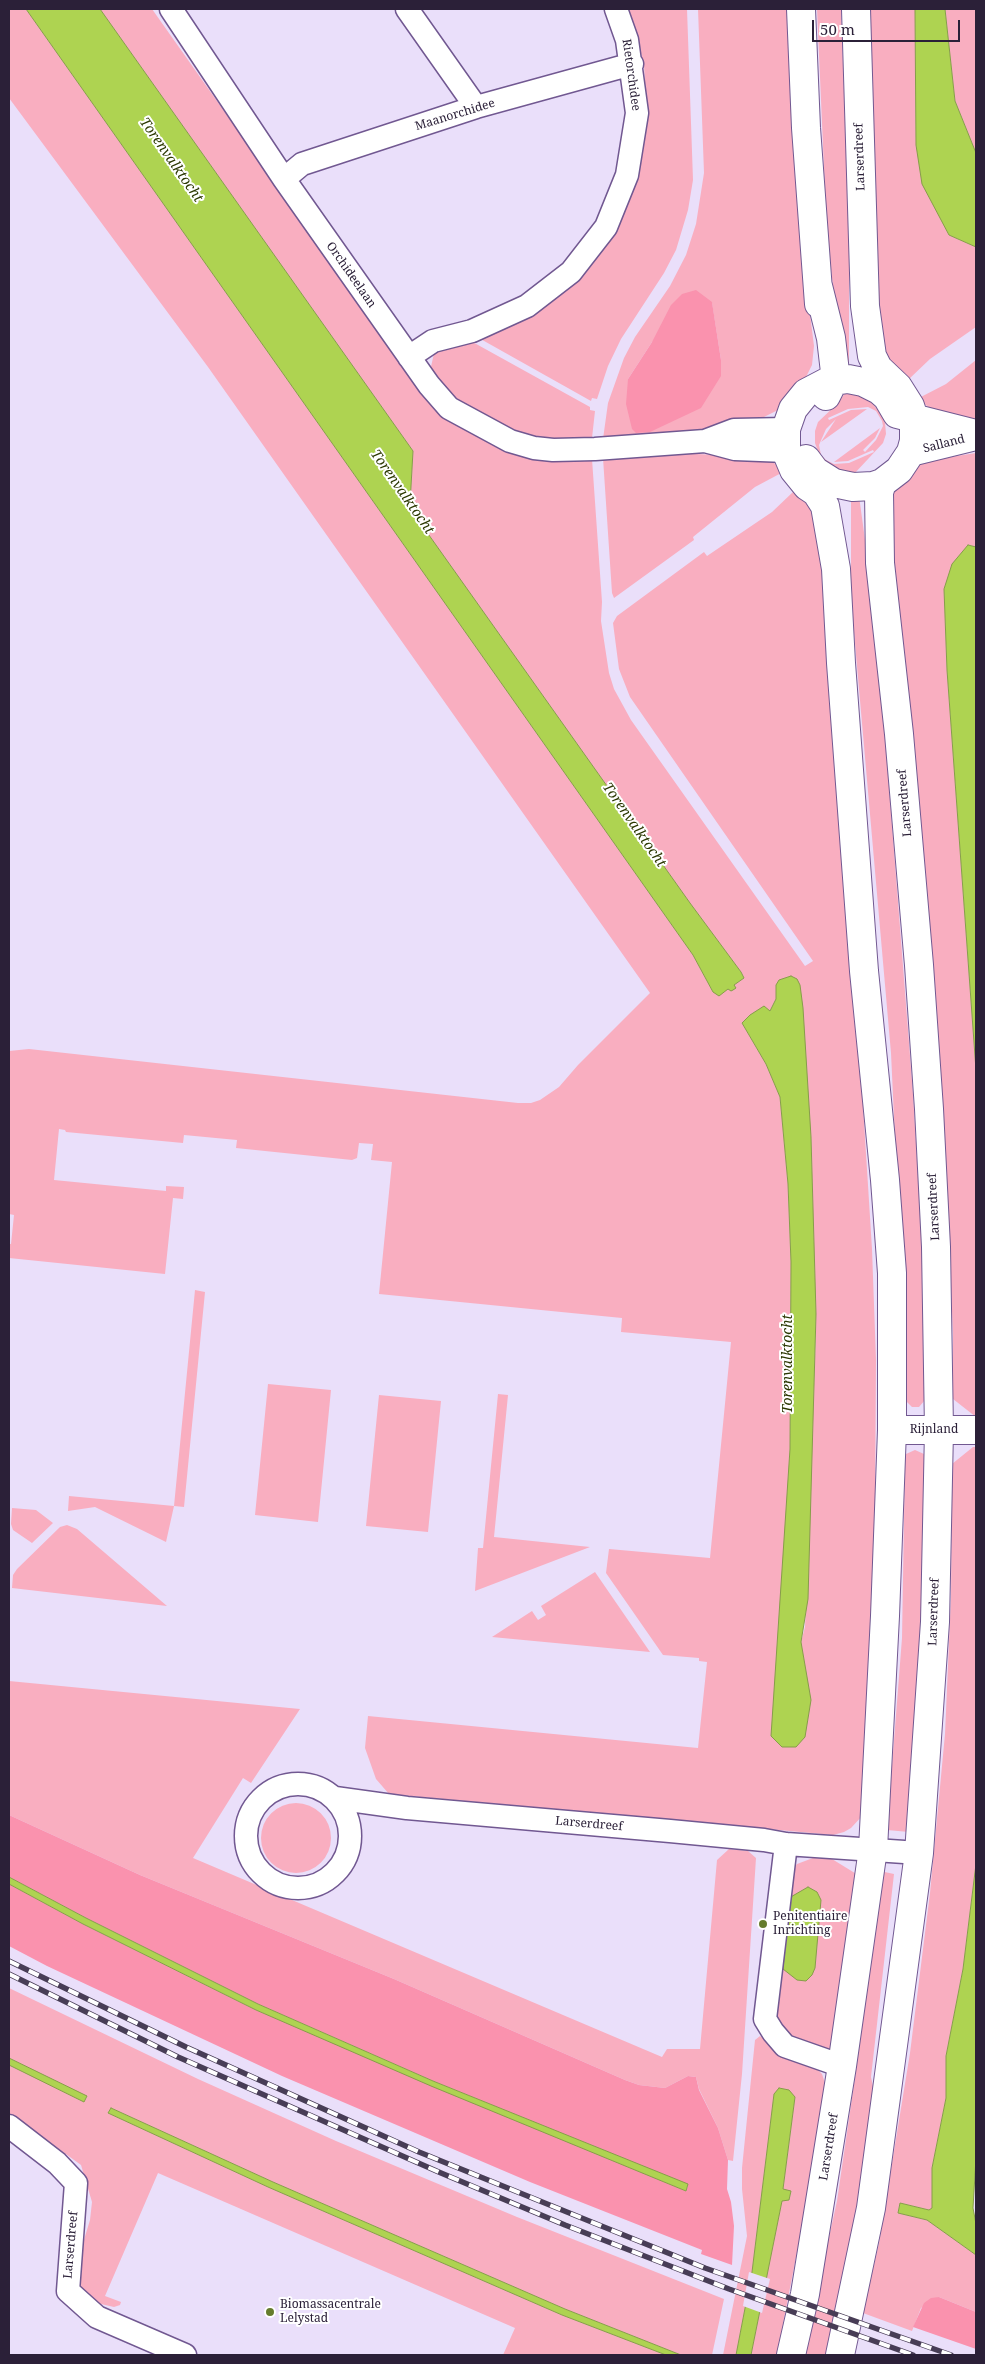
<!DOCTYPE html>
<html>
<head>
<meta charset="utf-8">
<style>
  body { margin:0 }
  #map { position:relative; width:985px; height:2364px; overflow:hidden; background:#eadffa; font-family:"Noto Serif",serif }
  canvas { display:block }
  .frame { position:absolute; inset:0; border:10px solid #2b2038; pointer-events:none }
  .scale { position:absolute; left:812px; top:20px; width:148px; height:22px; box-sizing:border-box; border:2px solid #2b2038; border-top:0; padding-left:6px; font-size:15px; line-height:18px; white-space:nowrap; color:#2b2038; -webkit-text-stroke:4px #fff; paint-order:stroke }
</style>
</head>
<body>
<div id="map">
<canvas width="985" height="2364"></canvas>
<div class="frame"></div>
<div class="scale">50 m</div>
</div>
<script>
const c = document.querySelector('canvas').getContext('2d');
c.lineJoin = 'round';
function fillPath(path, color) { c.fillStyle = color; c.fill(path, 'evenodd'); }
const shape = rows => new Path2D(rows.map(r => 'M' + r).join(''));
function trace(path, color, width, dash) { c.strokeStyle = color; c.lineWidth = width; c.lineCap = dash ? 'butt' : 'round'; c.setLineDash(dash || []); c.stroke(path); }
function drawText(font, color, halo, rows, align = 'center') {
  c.font = font + ' "Noto Serif",serif'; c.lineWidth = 4; c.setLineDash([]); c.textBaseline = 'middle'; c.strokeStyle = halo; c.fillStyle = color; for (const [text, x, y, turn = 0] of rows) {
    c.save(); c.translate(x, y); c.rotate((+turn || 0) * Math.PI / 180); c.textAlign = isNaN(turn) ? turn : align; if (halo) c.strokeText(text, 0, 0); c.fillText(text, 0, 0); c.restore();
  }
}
fillPath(shape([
  [9,9,26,9,693,955,713,992,728,989,744,978,741,972,690,903,414,514,410,504,413,451,100,9,152,9,433,407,442,415,499,447,592,459,602,602,601,621,609,673,614,689,631,720,805,966,813,961,630,697,619,669,613,623,617,616,704,552,707,556,772,512,793,492,798,492,818,517,854,962,872,1249,876,1360,875,1512,877,1628,863,1815,851,1828,844,1832,833,1835,389,1794,376,1779,365,1748,368,1716,698,1748,707,1662,699,1661,699,1658,663,1655,606,1573,609,1549,710,1558,731,1342,621,1332,622,1318,379,1294,392,1162,371,1160,373,1144,359,1143,357,1158,352,1160,236,1148,237,1140,184,1135,183,1143,66,1132,65,1130,59,1129,54,1180,166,1191,166,1186,184,1187,183,1199,173,1198,165,1274,9,1258,9,1244,11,1244,14,1215,9,1214,9,1051,29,1049,518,1103,531,1103,540,1100,559,1087,578,1065,650,993,208,367,9,98],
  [776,985,811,1137,816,1330,805,1627,801,1642,811,1700,785,1550,790,1449,791,1262,788,1184,780,1097,766,1064,742,1023,747,1019,770,1011,776,999],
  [627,9,687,9,693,180,688,210,676,250,664,273,621,339,608,366,597,399,592,398,591,401,477,337,574,278,647,115,644,66,636,32],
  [698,9,792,9,806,282,814,346,812,365,801,387,780,409,754,422,729,424,672,436,603,439,608,403,624,358,635,337,670,286,686,255,696,224,704,173],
  [712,303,721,360,721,376,628,379,652,342],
  [817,9,841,9,849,231,849,367,843,367,827,237],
  [869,9,915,9,916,145,949,235,976,247,976,327,930,359,908,380,881,352,879,335],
  [945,9,976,9,976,153,955,101],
  [469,340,590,407,590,410,595,411,592,438,571,442,528,438,465,409,430,371,435,349],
  [976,360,976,420,937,413,917,399,946,384],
  [845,393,858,393,870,401,880,412,885,423,886,434,883,443,854,474,837,469,826,462,819,454,815,443,815,431,818,422,838,403],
  [868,407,876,411,882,421,883,426,876,440,865,452,863,450,875,438,880,428,834,462,848,461,873,450,874,452,849,463,834,464,826,460,821,455,819,445,826,429,836,419,821,442,867,409,851,410,829,420,828,418,848,409],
  [676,453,759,457,774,463,785,471,755,487,693,537,694,540,614,598,612,593,603,458],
  [976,453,976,547,968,545,944,589,947,670,976,1070,976,1417,953,1399,953,1335,949,1241,887,517,890,497,899,481,910,469,924,461],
  [859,496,876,620,913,1094,924,1277,925,1400,919,1407,912,1407,905,1400,905,1353,891,1053,851,598,851,498],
  [195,1290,205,1292,184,1507,174,1506,166,1542,95,1507,68,1511,69,1496,174,1506],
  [268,1384,331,1390,318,1522,255,1515],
  [498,1394,508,1395,494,1537,590,1547,475,1591,478,1548,483,1548],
  [379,1395,441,1401,428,1532,366,1526],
  [973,1447,976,1447,976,1864,963,1969,946,2056,946,2098,932,2168,932,2208,929,2210,900,2203,898,2213,927,2220,976,2255,976,2312,939,2297,921,2308,912,2331,863,2313,879,2243,910,2053,930,1893,945,1734,951,1596,952,1464],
  [915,1450,924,1454,926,1460,926,1508,917,1736,909,1832,887,1830,902,1638,905,1459,906,1454],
  [12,1508,36,1510,53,1523,32,1543,13,1530,11,1524],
  [67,1525,77,1529,167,1606,12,1588,13,1575,17,1569,60,1527],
  [595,1572,650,1652,492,1637,532,1611,538,1620,546,1615,541,1606],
  [9,1681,300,1709,251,1783,243,1778,193,1858,662,2057,667,2049,700,2049,717,1860,729,1849,748,1851,756,1858,742,2074,733,2161,728,2160,718,2128,699,2089,696,2077,688,2076,665,2088,639,2085,625,2080,394,1979,140,1875,9,1815],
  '261 1838a35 35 0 1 1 70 0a35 35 0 1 1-70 0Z',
  [813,1858,832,1859,858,1875,835,2050,813,2047,796,2041,784,2031,777,2019,775,2005,791,1871,797,1864],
  [880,1871,894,1874,871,2077,876,2101,841,2298,829,2355,803,2355,837,2201,859,2050],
  [9,1988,198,2079,336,2141,517,2217,724,2299,712,2355,681,2355,565,2309,273,2182,111,2108,108,2113,268,2187,562,2315,666,2355,503,2355,515,2328,158,2173,105,2296,121,2302,120,2305,114,2307,92,2302,80,2293,76,2266,90,2220,92,2202,81,2165,9,2113,9,2065,84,2101,87,2097,9,2058],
  [760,2036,790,2058,818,2070,822,2074,828,2092,777,2355,751,2355,782,2200,789,2200,791,2192,783,2189,795,2097,780,2088,774,2095,752,2272,736,2355,723,2355,747,2236,742,2189,742,2168,755,2040]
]), '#f9aec0');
fillPath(shape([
  [696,290,712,302,721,360,721,376,701,408,650,432,636,433,632,429,626,404,628,379,652,342,671,305,682,294],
  [9,1815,140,1875,394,1979,625,2080,639,2085,665,2088,688,2076,696,2077,699,2090,718,2128,728,2160,727,2189,731,2202,734,2226,732,2265,701,2254,702,2250,530,2182,282,2076,47,1966,9,1946,9,1884,83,1924,256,2010,686,2191,688,2185,433,2081,258,2004,86,1918,9,1877],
  [939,2297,976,2312,976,2349,913,2327,924,2303,931,2298]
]), '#fa92ae');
const water = shape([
  [26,9,100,9,413,451,410,504,414,514,690,903,741,972,744,978,734,985,736,988,733,990,731,991,728,989,719,996,713,992,693,955,26,9],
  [915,9,945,9,955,101,976,153,976,247,949,235,922,184,916,145,915,9],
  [968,545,976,547,976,1070,947,670,944,589,952,564,968,545],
  [791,976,797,979,800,985,803,1008,811,1137,816,1314,808,1599,801,1642,811,1700,805,1737,796,1747,782,1747,771,1736,790,1449,791,1262,788,1184,780,1097,766,1064,742,1023,750,1015,764,1006,770,1011,776,999,776,985,779,980,791,976],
  [976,1864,976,2158,973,2208,976,2224,976,2255,927,2220,898,2213,900,2203,929,2210,932,2208,932,2168,946,2098,946,2056,963,1969,976,1864],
  [9,1877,86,1918,258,2004,433,2081,688,2184,686,2191,431,2086,256,2010,83,1924,9,1884,9,1877],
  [808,1887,817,1892,821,1900,815,1968,812,1975,806,1981,797,1980,783,1969,789,1898,808,1887],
  [9,2058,87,2096,84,2102,9,2065,9,2058],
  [779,2088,789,2090,795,2097,783,2189,791,2191,789,2200,782,2201,751,2355,736,2355,752,2272,774,2094,779,2088],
  [111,2108,273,2182,565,2309,681,2355,666,2355,562,2315,268,2187,108,2113,111,2108]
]);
fillPath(water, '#aed351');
trace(water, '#879d4a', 1);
fillPath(shape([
  [749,2272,770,2279,762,2313,743,2306]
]), '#eadffa');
const street = shape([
  [171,9,284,179,429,385,449,408,510,441,534,448,553,450,595,449,705,441,735,449,786,451],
  [407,9,476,107],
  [284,179,302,164,476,107,632,64],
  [409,357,433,341,472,331,527,306,571,272,606,227,627,175,637,113,627,40,616,9],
  [705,441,734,430,786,429],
  '246 1836a52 52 0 1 1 104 0a52 52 0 1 1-104 0Z',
  [335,1798,407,1808,670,1831,764,1840,786,1844,919,1853],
  [786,1844,765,2019,773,2032,785,2046,842,2066],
  [9,2126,57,2163,76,2183,68,2291,97,2317,185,2355]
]);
const secondary = shape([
  [801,9,806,128,819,304],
  [818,286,831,338,835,372,834,380,826,396],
  [911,452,976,436],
  [806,459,815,471,834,483,853,487,873,486,882,483,899,470,911,452,914,441,914,418,910,406,898,387,878,368,872,356,865,306,856,9],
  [892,1430,976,1430],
  [791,2355,805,2294,842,2066,873,1849,885,1616,892,1430,892,1273,885,1180,864,971,841,663,836,569,825,506,816,492,807,486,794,470,786,451,786,429,793,409,806,393,827,382,848,379,863,382,879,390,887,397,897,414,976,434],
  [840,2355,871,2208,919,1853,935,1622,939,1430,936,1247,929,1109,919,965,899,734,880,563,879,492,882,483]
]);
trace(street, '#715891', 25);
trace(secondary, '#715891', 30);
trace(street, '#fff', 22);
trace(secondary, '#fff', 28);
const rail = shape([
  [9,1961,186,2047,419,2152,705,2268,951,2355],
  [9,1974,178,2057,441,2173,565,2225,729,2289,913,2355]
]);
trace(rail, '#483d56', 5.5);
trace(rail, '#fff', 4, [11]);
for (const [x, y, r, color] of [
  [763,1924,5,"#657c2d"],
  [270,2312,5,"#657c2d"]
]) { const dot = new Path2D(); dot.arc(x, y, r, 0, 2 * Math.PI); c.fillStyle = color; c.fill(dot); trace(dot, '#fff', 2); }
drawText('12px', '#2b2038', '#fff', [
  ["Rietorchidee",631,75,82],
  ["Maanorchidee",455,115,-17],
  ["Larserdreef",860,157,-92],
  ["Orchideelaan",351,275,55],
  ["Salland",944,444,-14],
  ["Larserdreef",905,803,-95],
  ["Larserdreef",934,1207,-93],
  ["Rijnland",934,1430],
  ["Larserdreef",934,1612,-88],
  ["Larserdreef",589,1824,5],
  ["Larserdreef",829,2147,-81],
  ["Larserdreef",71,2245,-85]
]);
drawText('12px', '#2b2038', '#fff', [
  ["Penitentiaire",773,1917],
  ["Inrichting",773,1931],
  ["Biomassacentrale",280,2305],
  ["Lelystad",280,2319]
], 'left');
drawText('italic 14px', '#2b3802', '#fff', [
  ["Torenvalktocht",171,160,55],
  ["Torenvalktocht",402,492,55],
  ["Torenvalktocht",634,825,55],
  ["Torenvalktocht",788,1364,-90]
]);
</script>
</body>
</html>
